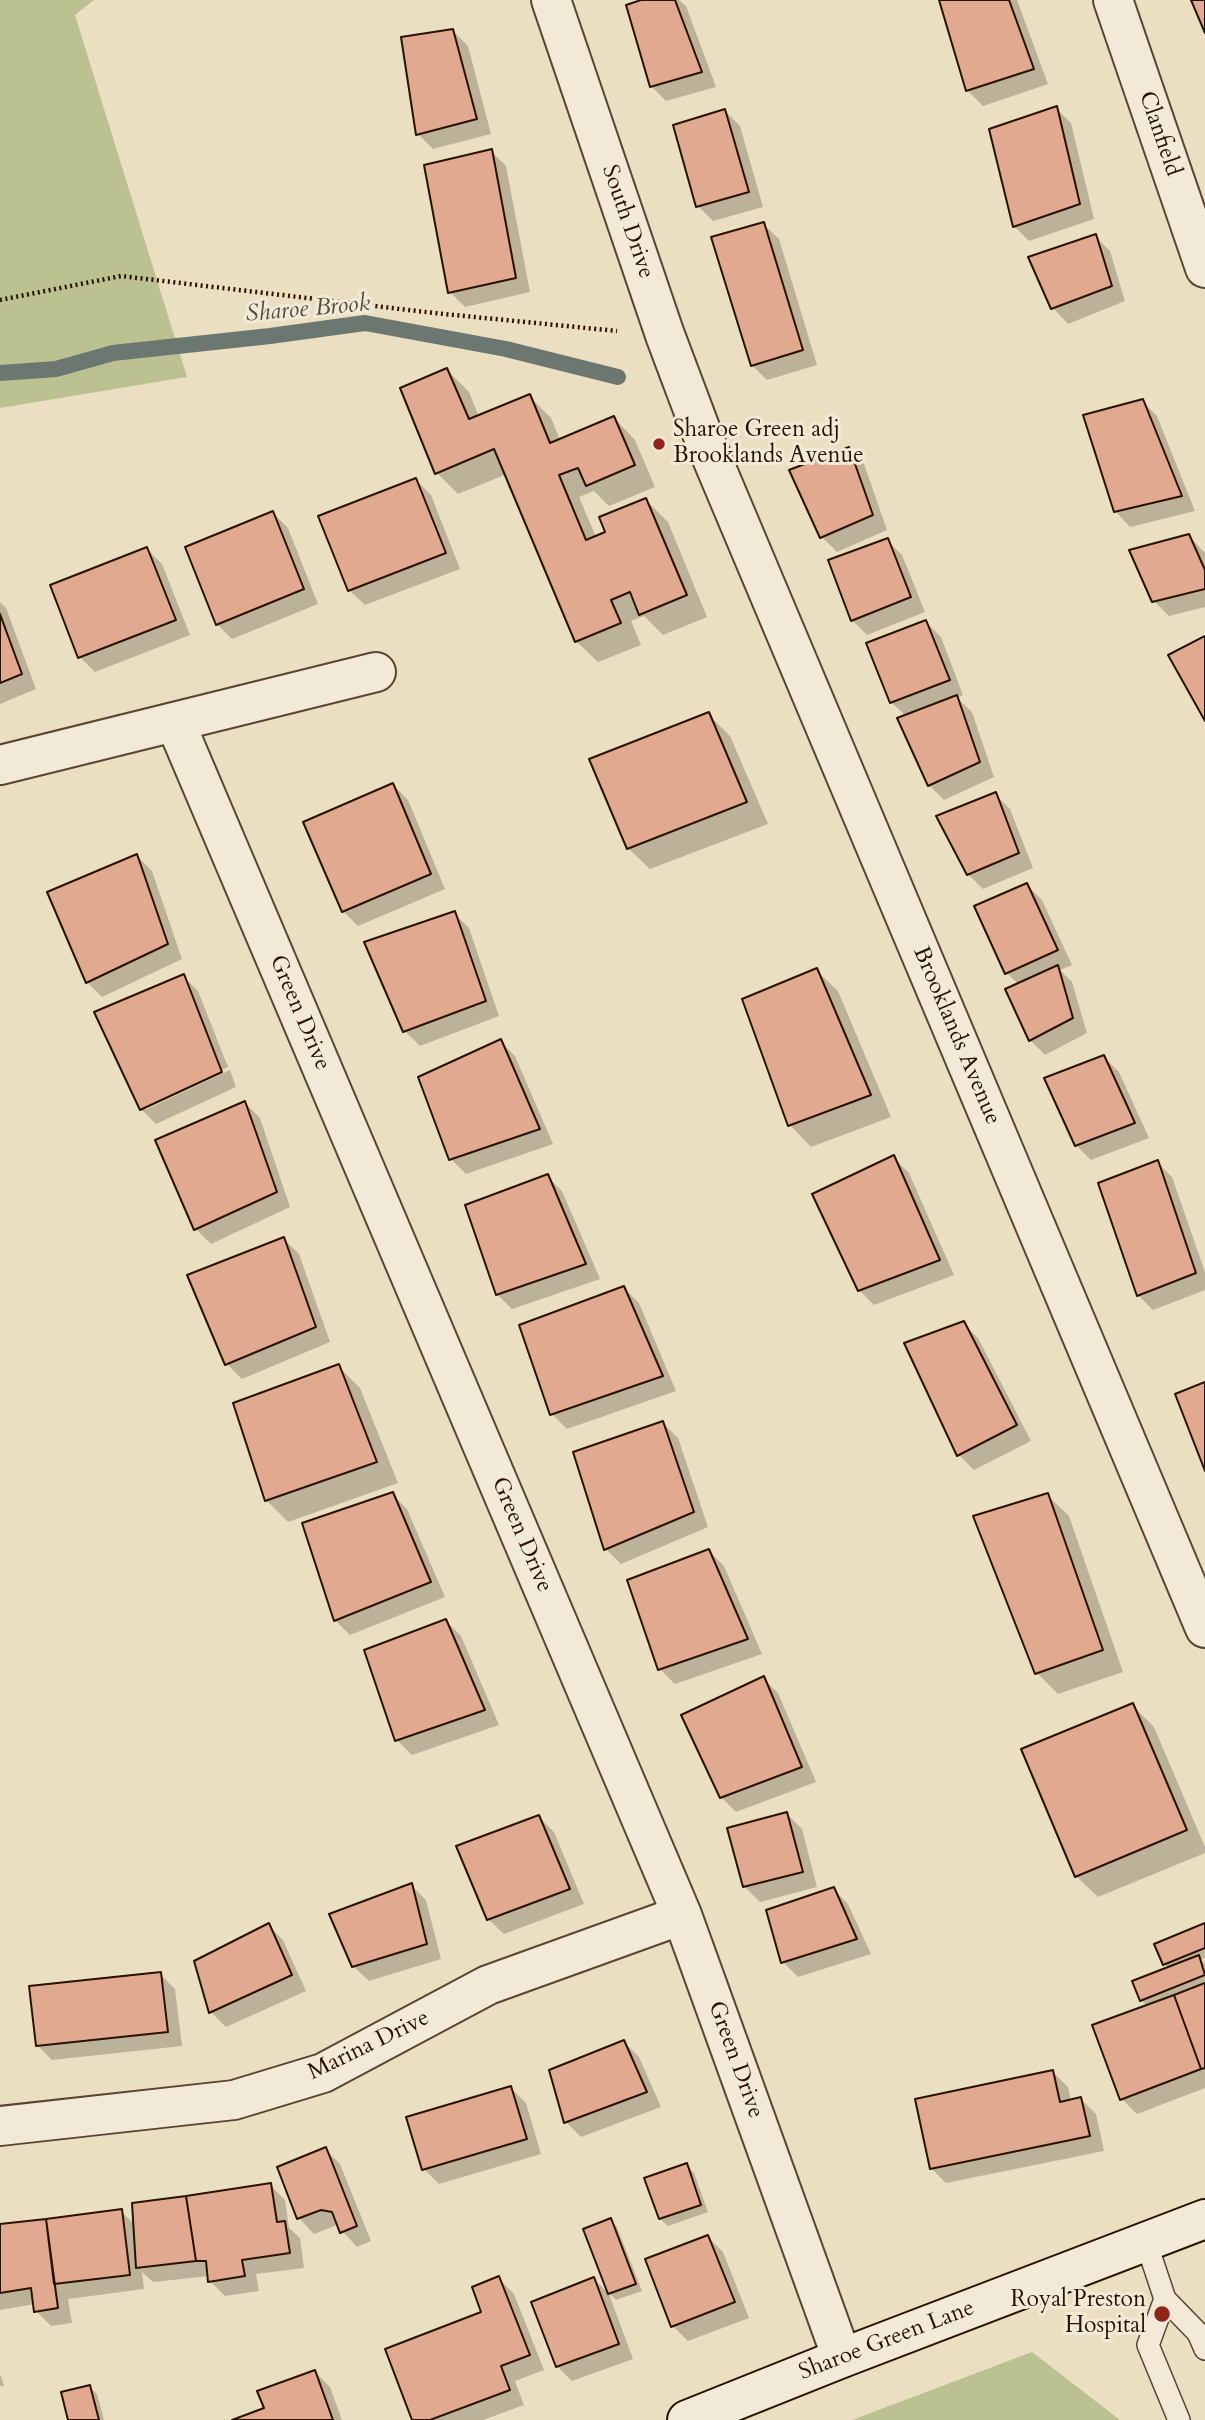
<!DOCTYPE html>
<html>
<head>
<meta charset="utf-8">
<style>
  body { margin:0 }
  canvas { display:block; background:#ebdfc1 }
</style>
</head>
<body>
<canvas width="1205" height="2420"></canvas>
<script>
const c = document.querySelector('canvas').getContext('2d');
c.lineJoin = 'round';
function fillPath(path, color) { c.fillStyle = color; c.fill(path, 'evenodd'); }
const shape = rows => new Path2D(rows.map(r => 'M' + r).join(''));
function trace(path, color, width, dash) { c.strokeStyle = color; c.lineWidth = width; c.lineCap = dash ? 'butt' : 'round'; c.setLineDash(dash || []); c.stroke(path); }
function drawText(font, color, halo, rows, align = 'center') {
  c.font = font + ' Cardo,serif'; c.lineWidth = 6; c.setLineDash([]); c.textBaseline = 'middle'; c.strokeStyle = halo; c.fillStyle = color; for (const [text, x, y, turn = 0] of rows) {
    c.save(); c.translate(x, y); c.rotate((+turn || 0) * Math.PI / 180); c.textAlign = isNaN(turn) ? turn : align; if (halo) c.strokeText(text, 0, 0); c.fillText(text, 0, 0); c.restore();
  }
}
fillPath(shape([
  [0,0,94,0,75,15,187,377,0,408],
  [1032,2352,1120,2420,852,2420]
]), '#bbc190');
fillPath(shape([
  [646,0,679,0,686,6,716,87,666,101,651,86],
  [941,0,1017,0,1048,84,983,106,968,91],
  [453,31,468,46,491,134,433,149,418,134],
  [1056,108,1071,123,1094,219,1029,241,1014,226],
  [725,111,740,126,763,207,713,221,698,206],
  [491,151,506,166,530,292,465,307,450,292],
  [763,224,779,239,817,365,767,380,752,365],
  [1095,236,1110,251,1125,301,1068,324,1053,308,1030,258],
  [447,370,469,392,479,417,529,396,551,418,560,440,614,418,635,440,655,487,609,506,594,491,579,497,596,537,607,533,646,500,668,522,707,617,663,635,644,616,631,621,641,645,598,662,576,641,507,474,458,494,437,473],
  [1142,401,1157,416,1195,511,1130,527,1115,511],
  [849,449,864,464,887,530,837,552,822,537],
  [416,480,431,495,460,569,365,605,349,590],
  [273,513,288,528,318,604,232,639,217,624],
  [1189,536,1205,553,1205,607,1169,616,1154,601],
  [887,540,902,555,925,612,867,635,852,620],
  [147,549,162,564,190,635,95,672,80,657,52,586],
  [0,602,6,608,36,689,0,704],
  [926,622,941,637,963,695,957,698,972,712,994,777,944,800,929,785,906,716,891,702],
  [708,714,730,736,768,824,650,869,628,848],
  [393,785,408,800,445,889,358,926,343,911],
  [995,794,1010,809,1033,868,983,889,968,874],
  [137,856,152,871,182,959,102,997,87,982],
  [1027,885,1042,900,1072,965,1060,970,1072,982,1087,1033,1045,1055,1030,1040,1019,985,1007,973],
  [454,913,469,928,499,1016,420,1046,405,1031],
  [816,970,838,991,891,1117,811,1147,790,1125],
  [183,976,198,991,228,1067,145,1106,145,1110,230,1070,236,1087,156,1124,141,1109],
  [500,1041,515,1056,553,1144,466,1174,451,1159],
  [1104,1057,1119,1072,1149,1138,1091,1160,1076,1145],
  [245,1103,260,1118,290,1207,211,1244,196,1229],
  [894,1158,909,1173,954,1275,874,1305,859,1290],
  [1157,1162,1172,1177,1205,1272,1205,1290,1153,1310,1138,1295],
  [547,1176,562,1191,600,1279,512,1309,497,1294],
  [284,1239,299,1254,330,1342,242,1379,227,1364],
  [624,1288,639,1303,676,1391,567,1429,552,1414],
  [963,1323,978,1338,1031,1441,974,1470,959,1455],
  [338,1366,360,1388,398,1483,288,1522,266,1500],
  [663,1423,678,1438,708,1527,621,1564,606,1549,575,1453],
  [392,1494,407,1509,445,1597,350,1635,335,1620],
  [1047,1495,1069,1516,1123,1672,1058,1694,1037,1673],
  [709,1551,724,1566,762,1654,675,1684,660,1669],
  [446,1621,461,1636,499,1725,412,1755,397,1740],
  [763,1678,778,1693,816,1782,736,1812,721,1797],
  [1132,1705,1154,1727,1205,1847,1205,1853,1098,1897,1076,1876],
  [787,1814,802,1829,817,1887,760,1902,745,1887],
  [539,1817,554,1832,584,1904,504,1934,488,1919],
  [411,1885,426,1900,441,1959,369,1981,353,1966],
  [833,1889,848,1904,871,1954,798,1977,783,1962],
  [268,1925,283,1940,306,1991,226,2027,211,2012,196,1962],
  [1205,1925,1205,1958,1201,1960,1205,1963,1205,2088,1137,2114,1122,2099,1148,2006,1141,2000,1169,1969,1165,1964,1157,1945],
  [160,1974,175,1989,182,2046,52,2060,37,2045],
  [624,2042,639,2057,661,2107,581,2137,566,2122],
  [1053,2072,1068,2087,1071,2101,1081,2099,1096,2114,1104,2151,946,2183,931,2168],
  [511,2088,526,2103,541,2154,439,2184,424,2169],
  [325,2149,340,2164,371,2241,357,2247,337,2225,314,2234,299,2218,279,2168],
  [687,2165,694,2173,708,2212,668,2226,660,2219],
  [270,2185,285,2200,289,2228,300,2238,304,2268,256,2274,259,2291,225,2296,210,2281,209,2276,153,2282,142,2272,144,2289,68,2299,72,2323,51,2326,36,2311,35,2304,0,2310,0,2227,121,2211,135,2225],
  [610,2220,617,2227,642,2291,616,2300,609,2293],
  [708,2237,723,2252,749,2318,688,2341,673,2326],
  [499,2279,514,2294,544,2370,515,2381,524,2405,483,2420,414,2420,483,2313],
  [594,2279,609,2294,633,2359,572,2381,557,2366],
  [315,2372,330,2387,342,2420,237,2420,266,2409],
  [0,2375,1,2376,4,2386,0,2386],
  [89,2387,97,2394,104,2420,70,2420]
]), '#0003');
trace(shape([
  [0,373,56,369,113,353,270,336,365,323,506,349,618,377]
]), '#6d7771', 16);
const building = shape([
  [641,0,675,0,702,72,650,87,626,5,641,0],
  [939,0,1009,0,1034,69,966,91,939,0],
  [1191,0,1205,0,1205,33,1191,0],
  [453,29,477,119,416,135,401,37,453,29],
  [1057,106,1080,204,1013,227,989,129,1057,106],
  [725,109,749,192,696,207,673,125,725,109],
  [492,149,516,278,448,293,424,165,492,149],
  [764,222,803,350,751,366,711,237,764,222],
  [1096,234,1112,286,1051,309,1028,257,1096,234],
  [447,368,469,419,530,394,550,443,614,416,635,465,586,486,578,468,559,475,586,540,605,532,599,517,646,498,687,595,639,615,630,592,611,600,621,623,575,642,494,449,435,474,400,388,447,368],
  [1143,399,1182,496,1114,512,1083,415,1143,399],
  [849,447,873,515,820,538,789,470,849,447],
  [416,478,446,553,348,591,318,516,416,478],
  [273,511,304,589,216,625,185,547,273,511],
  [1189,534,1205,570,1205,589,1152,602,1129,550,1189,534],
  [888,538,911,597,851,621,828,560,888,538],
  [147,547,176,620,78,658,50,585,147,547],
  [0,614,22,674,0,683,0,614],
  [926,620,950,680,890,703,866,643,926,620],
  [1205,636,1205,721,1168,655,1205,636],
  [957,695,980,762,928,786,897,718,957,695],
  [709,712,747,802,627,849,589,759,709,712],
  [393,783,431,874,342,912,303,822,393,783],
  [996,792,1019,853,967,875,936,816,996,792],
  [137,854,168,944,86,983,47,892,137,854],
  [1027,883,1058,950,1005,974,974,906,1027,883],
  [455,911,486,1001,403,1032,364,942,455,911],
  [1058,965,1073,1018,1029,1041,1005,989,1058,965],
  [817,968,871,1095,788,1126,742,999,817,968],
  [184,974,222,1072,140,1110,94,1012,184,974],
  [501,1039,540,1129,449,1160,418,1077,501,1039],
  [1104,1055,1135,1123,1075,1146,1044,1078,1104,1055],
  [245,1101,277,1192,194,1230,155,1140,245,1101],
  [894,1155,940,1260,858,1291,812,1194,894,1155],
  [1158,1160,1196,1273,1137,1296,1098,1183,1158,1160],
  [548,1174,586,1264,496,1295,465,1205,548,1174],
  [284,1237,316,1327,225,1365,187,1275,284,1237],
  [624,1286,663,1376,550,1415,519,1325,624,1286],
  [964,1321,1017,1425,957,1456,904,1343,964,1321],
  [339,1364,377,1462,265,1501,233,1403,339,1364],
  [1205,1382,1205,1471,1175,1394,1205,1382],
  [663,1421,694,1512,604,1550,573,1452,663,1421],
  [393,1492,431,1582,334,1621,302,1523,393,1492],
  [1048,1493,1103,1650,1035,1674,973,1516,1048,1493],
  [709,1549,748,1639,658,1670,627,1580,709,1549],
  [446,1619,485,1710,395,1741,364,1650,446,1619],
  [764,1676,802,1767,720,1798,681,1715,764,1676],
  [1133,1703,1187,1830,1075,1877,1021,1749,1133,1703],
  [787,1812,803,1872,743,1887,727,1828,787,1812],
  [539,1815,570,1889,487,1920,456,1846,539,1815],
  [412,1883,427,1944,352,1967,329,1914,412,1883],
  [834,1887,857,1939,781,1963,766,1910,834,1887],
  [269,1923,292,1975,209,2013,194,1961,269,1923],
  [1205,1923,1205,1948,1163,1965,1154,1944,1205,1923],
  [1199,1955,1205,1975,1140,2001,1132,1981,1199,1955],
  [161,1972,168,2032,36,2046,29,1986,161,1972],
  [1205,1983,1205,2068,1201,2069,1174,1995,1205,1983],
  [1174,1995,1201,2069,1120,2100,1092,2025,1174,1995],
  [624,2040,647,2092,564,2123,549,2070,624,2040],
  [1053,2070,1060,2102,1081,2097,1090,2136,930,2169,915,2099,1053,2070],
  [511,2086,527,2139,422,2170,406,2117,511,2086],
  [326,2147,357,2226,340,2233,332,2212,321,2210,297,2219,277,2167,326,2147],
  [687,2163,701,2205,659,2219,644,2178,687,2163],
  [271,2183,277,2222,285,2221,290,2253,242,2260,245,2276,208,2282,206,2261,196,2261,186,2196,271,2183],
  [186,2196,196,2261,136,2268,132,2203,186,2196],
  [122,2209,130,2275,54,2284,46,2219,122,2209],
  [611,2218,636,2284,608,2294,583,2229,611,2218],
  [46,2219,58,2308,34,2312,31,2288,0,2293,0,2224,46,2219],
  [708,2235,735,2302,671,2327,645,2259,708,2235],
  [499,2276,530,2355,501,2366,510,2390,430,2420,412,2420,385,2349,481,2312,472,2287,499,2276],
  [594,2277,619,2344,556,2367,531,2302,594,2277],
  [315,2370,333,2420,232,2420,264,2408,257,2391,315,2370],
  [90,2385,99,2420,68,2420,61,2392,90,2385]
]);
fillPath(building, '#e2a991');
trace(building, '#291200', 2);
const lane = shape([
  [1146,2242,1165,2299,1198,2333,1205,2349],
  [1165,2299,1148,2345,1179,2420]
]);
const street = shape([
  [551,0,665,335,706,444,1205,1628],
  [1113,0,1205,268],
  [175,722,682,1915,842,2358],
  [0,765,376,672],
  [0,2126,234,2100,323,2073,488,1985,682,1915]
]);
const secondary = shape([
  [687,2420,842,2358,1205,2219]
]);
trace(lane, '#5a4530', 24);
trace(street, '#5a4530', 42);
trace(secondary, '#291200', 42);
trace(shape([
  [0,300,121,276,434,313,617,331]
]), '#291200', 4.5, [2, 3.5]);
trace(lane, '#f2ead7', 21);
trace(street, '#f2ead7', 38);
trace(secondary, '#f2ead7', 38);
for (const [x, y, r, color] of [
  [659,444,7,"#8f2418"],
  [1162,2314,9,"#8f2418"]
]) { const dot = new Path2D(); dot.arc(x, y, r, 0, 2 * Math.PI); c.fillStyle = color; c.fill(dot); trace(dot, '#f2ead7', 2.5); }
drawText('23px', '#291200', '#f2ead7', [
  ["Clanfield",1159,134,71],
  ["South Drive",627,222,71],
  ["Green Drive",299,1013,67],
  ["Brooklands Avenue",956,1036,67],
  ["Green Drive",521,1535,67],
  ["Marina Drive",369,2046,-26],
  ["Green Drive",735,2060,70],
  ["Sharoe Green Lane",887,2341,-21]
]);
drawText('23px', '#291200', '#f2ead7', [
  ["Sharoe Green adj",673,431],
  ["Brooklands Avenue",673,457],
  ["Royal Preston",1146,2301,"right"],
  ["Hospital",1146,2327,"right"]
], 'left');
drawText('italic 24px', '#514d42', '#f2ead7', [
  ["Sharoe Brook",308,310,-5]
]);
</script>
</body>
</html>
